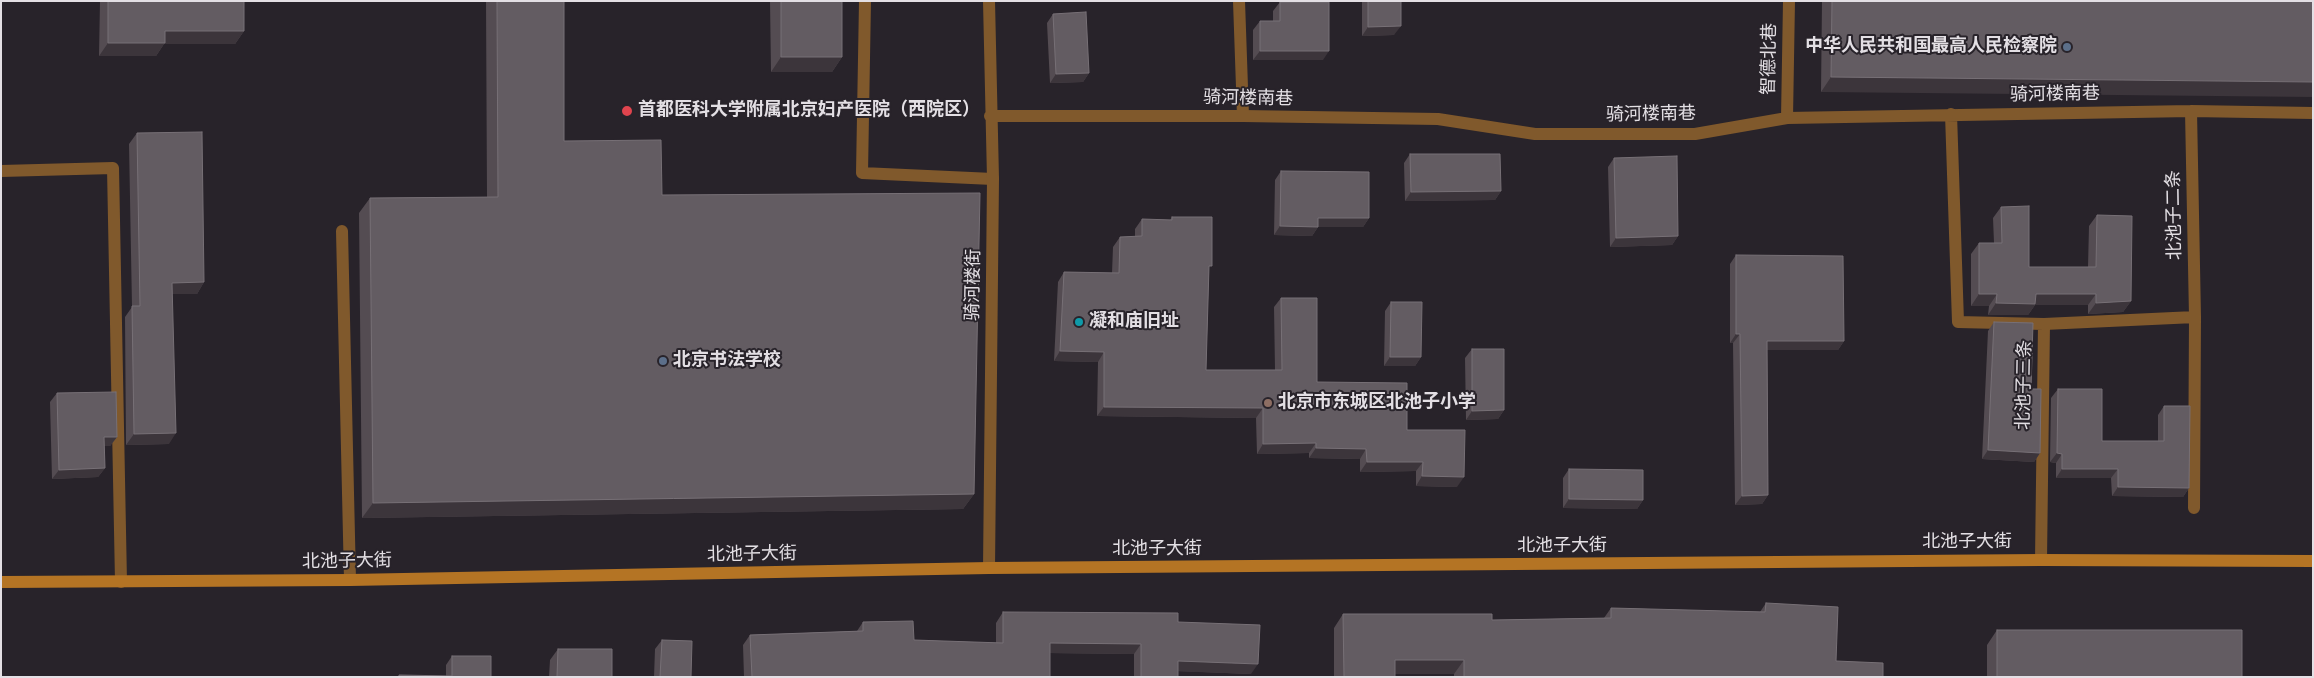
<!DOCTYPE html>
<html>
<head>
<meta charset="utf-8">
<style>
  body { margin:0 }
  #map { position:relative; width:2314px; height:678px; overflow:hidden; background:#28232a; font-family:"Titillium Web",sans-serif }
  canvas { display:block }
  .frame { position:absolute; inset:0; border:2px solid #e3dfe4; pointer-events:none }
</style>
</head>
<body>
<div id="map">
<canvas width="2314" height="678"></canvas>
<div class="frame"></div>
</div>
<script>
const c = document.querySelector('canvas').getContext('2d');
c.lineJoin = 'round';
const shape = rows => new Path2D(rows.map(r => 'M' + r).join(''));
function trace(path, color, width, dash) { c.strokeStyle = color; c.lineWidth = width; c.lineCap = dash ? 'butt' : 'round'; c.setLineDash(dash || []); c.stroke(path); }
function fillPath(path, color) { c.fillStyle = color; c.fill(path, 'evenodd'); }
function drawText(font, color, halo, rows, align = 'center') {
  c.font = font + ' "Titillium Web","Noto Sans SC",sans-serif'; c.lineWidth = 4; c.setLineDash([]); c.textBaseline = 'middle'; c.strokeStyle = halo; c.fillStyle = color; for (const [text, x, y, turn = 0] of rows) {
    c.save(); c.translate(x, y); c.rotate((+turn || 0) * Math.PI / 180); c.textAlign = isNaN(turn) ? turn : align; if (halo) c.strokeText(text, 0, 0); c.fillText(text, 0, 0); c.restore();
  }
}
trace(shape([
  [865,1,862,173,993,179],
  [1239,1,1243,116],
  [342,231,350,580]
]), '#80592c', 12);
trace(shape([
  [1951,114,1958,322,2044,324,2041,560],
  [990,116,1243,116,1438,119,1535,134,1695,134,1787,118,2191,111,2313,113],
  [1787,118,1789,1],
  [1,171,113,168,121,582],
  [2044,324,2195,317,2191,111],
  [2194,508,2195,317],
  [989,568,993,179,989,1]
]), '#80592c', 12);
trace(shape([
  [1,582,350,580,989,568,2041,560,2313,561]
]), '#b47424', 12);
fillPath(shape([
  [100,1,244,1,244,31,235,44,164,44,156,56,99,56],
  [486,1,564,1,564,141,662,195,974,494,963,509,362,518,359,213,370,198,487,197],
  [770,1,842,1,842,57,832,72,771,72],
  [1362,1,1401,1,1394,35,1362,36],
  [1822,1,2313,1,1821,92],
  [1280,2,1323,60,1253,60,1253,30,1260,21,1273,21,1273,11],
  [1053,14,1089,73,1083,82,1050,83,1047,23],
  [137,133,204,282,197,294,172,294,169,444,126,445,125,317,132,307,129,144],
  [1410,154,1501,191,1495,200,1405,201,1404,163],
  [1614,158,1678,236,1672,245,1610,247,1608,167],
  [1281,171,1369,218,1363,227,1318,227,1312,236,1274,235,1275,180],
  [2001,207,2029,267,2088,267,2089,226,2097,215,2131,301,2123,312,2088,314,2088,305,2035,305,2028,315,1988,315,1989,306,1971,306,1971,254,1979,243,1994,243,1993,218],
  [1172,217,1209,270,1206,370,1275,370,1274,307,1281,298,1317,382,1407,430,1457,487,1416,486,1416,471,1360,472,1360,459,1309,458,1309,453,1257,454,1256,418,1097,416,1098,362,1054,361,1058,282,1064,272,1112,273,1113,247,1120,237,1135,237,1135,229,1142,219,1170,220],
  [1736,255,1844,341,1838,350,1767,350,1768,495,1762,504,1735,505,1733,343,1730,343,1730,264],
  [1391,302,1421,357,1415,366,1384,366,1385,311],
  [1994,322,2031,389,2040,453,2034,462,1982,459,1988,331],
  [1472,349,1504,410,1498,419,1466,420,1465,358],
  [2058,389,2102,441,2158,441,2158,415,2164,406,2189,488,2183,497,2112,496,2111,478,2056,478,2056,463,2050,462,2051,398],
  [57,393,117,437,110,446,104,446,105,468,98,477,52,479,50,402],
  [1569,469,1643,500,1637,509,1563,508,1563,478],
  [1766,603,1836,661,1883,677,1454,677,1454,674,1395,674,1395,677,1334,677,1334,628,1343,614,1492,620,1604,618,1611,608,1760,612],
  [1003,612,1178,622,1251,674,1178,671,1178,677,1134,677,1134,654,1050,653,1050,677,744,677,743,645,750,635,857,631,863,622,914,640,996,643,996,623],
  [1997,630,2242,677,1987,677,1987,645],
  [662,640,691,677,654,677,655,649],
  [558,649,612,677,549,677,550,660],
  [452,656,491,677,398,677,399,675,446,676,446,665]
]), '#544c52');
fillPath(shape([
  [1401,26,1394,35,1362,36,1368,27],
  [165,31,244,31,235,44,164,44,156,56,99,56,108,43],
  [1260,51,1329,51,1323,60,1253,60],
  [781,57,842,57,832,72,771,72],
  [1089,73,1083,82,1050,83,1056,74],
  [1831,77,2313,82,2313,97,1821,92],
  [1501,191,1495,200,1405,201,1411,192],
  [1318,218,1369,218,1363,227,1312,227],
  [1280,226,1318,227,1312,236,1274,235],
  [1678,236,1672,245,1610,247,1616,238],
  [204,282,197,294,164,294,172,283],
  [1979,294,1997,294,1989,306,1971,306],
  [2036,294,2096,294,2088,305,2035,305,2028,315,1988,315,1996,303],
  [2131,301,2123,312,2088,314,2096,303],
  [1736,334,1740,334,1733,343,1730,343],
  [1767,341,1844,341,1838,350,1761,350],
  [1060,351,1104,352,1098,362,1054,361],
  [1390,357,1421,357,1415,366,1384,366],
  [1104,407,1263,408,1256,418,1097,416],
  [1504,410,1498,419,1466,420,1472,411],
  [176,433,169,444,126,445,134,434],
  [104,437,117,437,110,446,97,446],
  [1316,443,1309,453,1257,454,1263,444],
  [1316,448,1366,449,1360,459,1309,458],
  [1988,450,2040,453,2034,462,1982,459],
  [2057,453,2062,454,2056,463,2050,462],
  [1367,462,1423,462,1416,471,1360,472],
  [105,468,98,477,52,479,59,470],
  [2062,469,2118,469,2111,478,2056,478],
  [1422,476,1464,477,1457,487,1416,486],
  [2118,487,2189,488,2183,497,2112,496],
  [974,494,963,509,362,518,373,503],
  [1768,495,1762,504,1735,505,1742,496],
  [1569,499,1643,500,1637,509,1563,508],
  [1050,643,1141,644,1134,654,1042,653],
  [1395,660,1464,660,1454,674,1386,674],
  [1178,661,1258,664,1251,674,1171,671]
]), '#3c353b');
const building = shape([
  [108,1,244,1,244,31,165,31,165,43,108,43,108,1],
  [497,1,564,1,564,141,661,140,662,195,980,193,974,494,373,503,370,198,498,197,497,1],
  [781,1,842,1,842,57,781,57,781,1],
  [1368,1,1401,1,1401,26,1368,27,1368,1],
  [1832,1,2313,1,2313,82,1831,77,1832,1],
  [1280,2,1329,2,1329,51,1260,51,1260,21,1280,21,1280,2],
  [1086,12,1089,73,1056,74,1053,14,1086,12],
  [202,132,204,282,172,283,176,433,134,434,132,306,140,306,137,133,202,132],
  [1410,154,1500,154,1501,191,1411,192,1410,154],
  [1677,156,1678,236,1616,238,1614,158,1677,156],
  [1281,171,1369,172,1369,218,1318,218,1318,227,1280,226,1281,171],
  [2029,206,2029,267,2096,267,2097,215,2132,216,2131,301,2096,303,2096,294,2036,294,2035,304,1996,303,1997,294,1979,294,1979,243,2002,243,2001,207,2029,206],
  [1172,217,1212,217,1212,266,1209,266,1206,370,1282,370,1281,298,1317,298,1317,382,1407,383,1407,430,1465,430,1464,477,1422,476,1423,462,1367,462,1366,449,1316,448,1316,443,1263,444,1263,408,1104,407,1104,352,1060,351,1064,272,1119,273,1120,237,1142,236,1142,219,1172,220,1172,217],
  [1736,255,1843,256,1844,341,1767,341,1768,495,1742,496,1740,334,1736,334,1736,255],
  [1391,302,1422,302,1421,357,1390,357,1391,302],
  [1994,322,2033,323,2031,389,2041,389,2040,453,1988,450,1994,322],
  [1472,349,1504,349,1504,410,1472,411,1472,349],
  [2058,389,2102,389,2102,441,2164,441,2164,406,2190,406,2189,488,2118,487,2118,469,2062,469,2062,454,2057,453,2058,389],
  [116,392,117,437,104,437,105,468,59,470,57,393,116,392],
  [1569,469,1643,470,1643,500,1569,499,1569,469],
  [1766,603,1838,607,1836,661,1883,663,1883,677,1464,677,1464,660,1395,660,1395,677,1344,677,1343,614,1492,614,1492,620,1611,618,1611,608,1765,612,1766,603],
  [1003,612,1178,613,1178,622,1260,625,1258,664,1178,661,1178,677,1141,677,1141,644,1050,643,1050,677,752,677,750,635,863,631,863,622,913,621,914,640,1003,643,1003,612],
  [1997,630,2242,630,2242,677,1997,677,1997,630],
  [662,640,692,641,691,677,660,677,662,640],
  [558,649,612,649,612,677,557,677,558,649],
  [452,656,491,656,491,677,399,677,399,675,452,676,452,656]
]);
fillPath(building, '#635c62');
trace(building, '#777076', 1);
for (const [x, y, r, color] of [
  [2067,47,5,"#5c6f8a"],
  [627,111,6,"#e0444e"],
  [1079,322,5,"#0f9aa8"],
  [663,361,5,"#5c6f8a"],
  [1268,403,5,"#8d6e63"]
]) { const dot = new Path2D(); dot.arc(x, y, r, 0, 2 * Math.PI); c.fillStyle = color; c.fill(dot); trace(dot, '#28232a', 2); }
drawText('bold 18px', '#e3dfe4', '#28232a', [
  ["中华人民共和国最高人民检察院",2057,47,"right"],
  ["首都医科大学附属北京妇产医院（西院区）",638,111],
  ["凝和庙旧址",1089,322],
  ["北京书法学校",673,361],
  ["北京市东城区北池子小学",1278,403]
], 'left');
drawText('18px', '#e3dfe4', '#28232a', [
  ["智德北巷",1770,59,-89],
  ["骑河楼南巷",2055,95,-1],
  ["骑河楼南巷",1248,99,1],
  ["骑河楼南巷",1651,115,-1],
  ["北池子二条",2175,215,-91],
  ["骑河楼街",974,285,-89],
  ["北池子三条",2025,385,-89],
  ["北池子大街",1967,543],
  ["北池子大街",1562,547],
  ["北池子大街",1157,550],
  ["北池子大街",752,555,-1],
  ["北池子大街",347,562,-1]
]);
</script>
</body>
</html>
